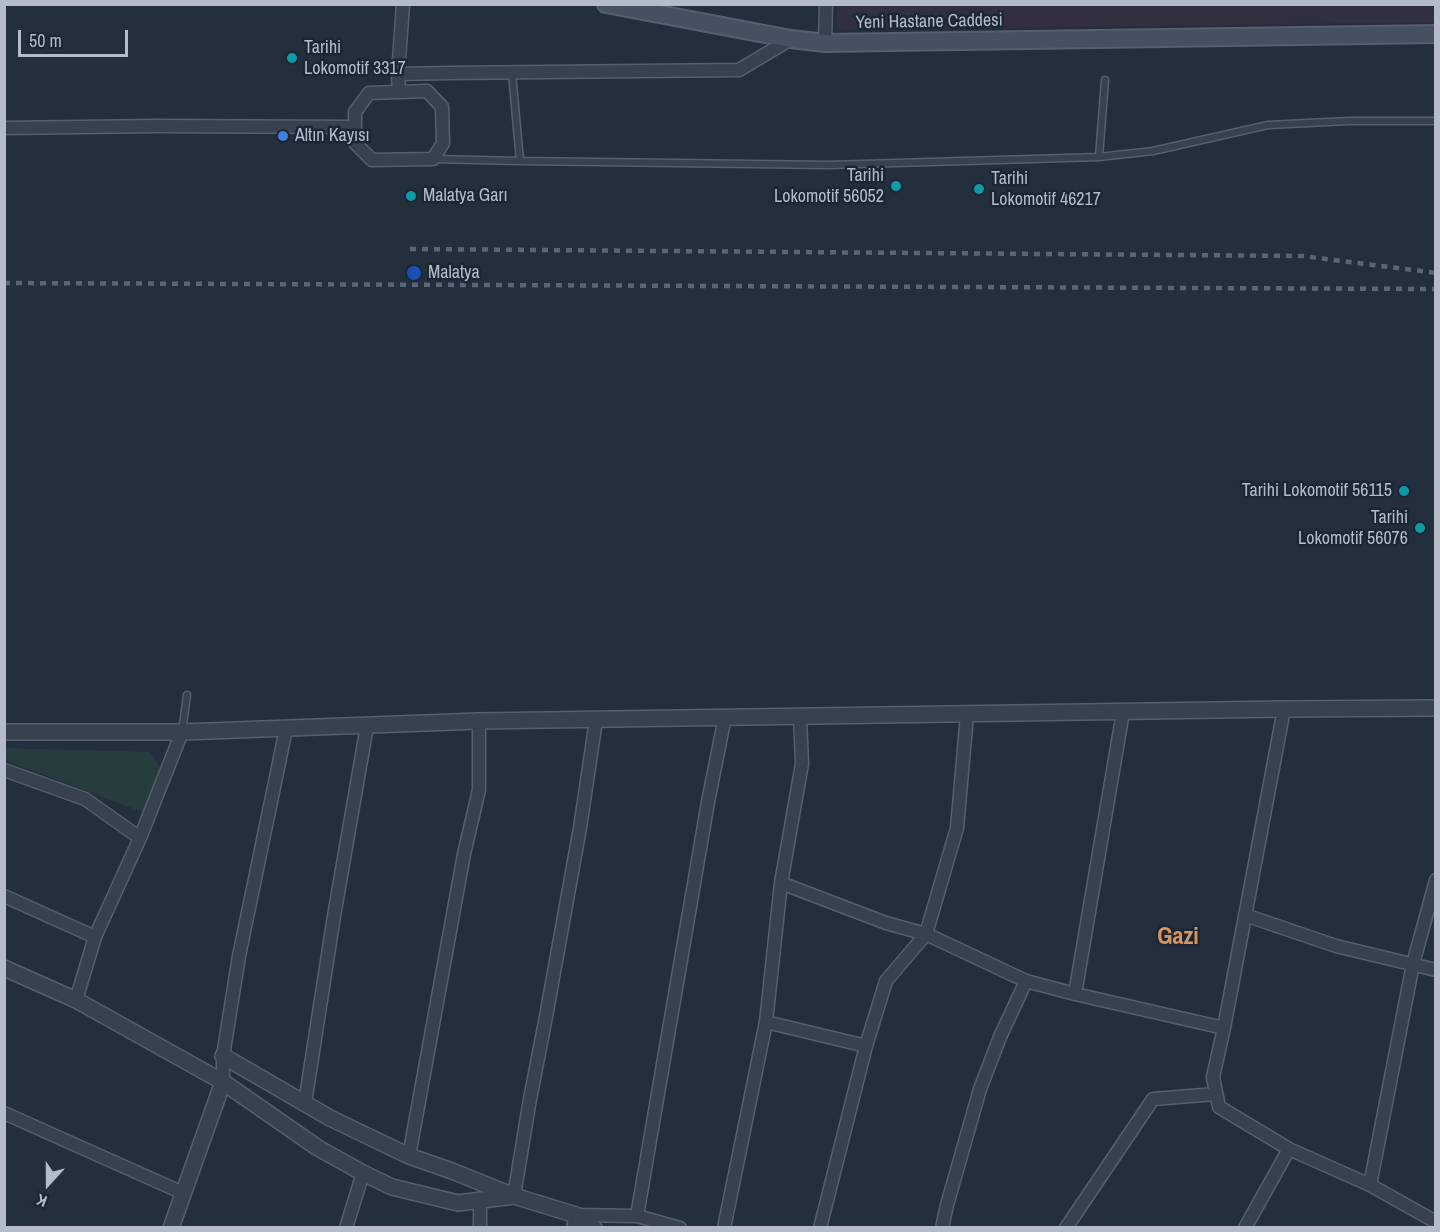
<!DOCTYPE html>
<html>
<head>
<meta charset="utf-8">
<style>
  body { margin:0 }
  #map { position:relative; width:1440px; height:1232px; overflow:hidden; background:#242f3e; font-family:"Archivo Narrow",sans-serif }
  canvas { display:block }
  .frame { position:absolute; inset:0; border:6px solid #b4bcc9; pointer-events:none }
  .north { position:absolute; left:18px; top:1154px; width:60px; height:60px; -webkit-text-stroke:4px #1d2633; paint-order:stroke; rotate:201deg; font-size:16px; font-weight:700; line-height:24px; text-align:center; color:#b4bcc9 }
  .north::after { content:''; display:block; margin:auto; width:21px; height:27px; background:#b4bcc9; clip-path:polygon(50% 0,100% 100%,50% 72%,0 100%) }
  .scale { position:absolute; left:18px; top:30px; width:110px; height:27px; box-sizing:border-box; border:3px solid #b4bcc9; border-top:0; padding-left:8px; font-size:18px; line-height:21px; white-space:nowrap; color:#b4bcc9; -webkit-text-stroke:4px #1d2633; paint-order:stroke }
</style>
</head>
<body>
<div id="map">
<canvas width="1440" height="1232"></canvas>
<div class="frame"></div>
<div class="north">K</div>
<div class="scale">50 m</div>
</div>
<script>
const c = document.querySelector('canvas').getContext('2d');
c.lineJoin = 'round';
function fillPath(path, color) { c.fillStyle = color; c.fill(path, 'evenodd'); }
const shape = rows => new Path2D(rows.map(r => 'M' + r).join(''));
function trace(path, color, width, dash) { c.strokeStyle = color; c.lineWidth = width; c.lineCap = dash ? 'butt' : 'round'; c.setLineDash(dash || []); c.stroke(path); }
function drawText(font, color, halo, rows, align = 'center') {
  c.font = font + ' "Archivo Narrow",sans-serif'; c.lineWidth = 5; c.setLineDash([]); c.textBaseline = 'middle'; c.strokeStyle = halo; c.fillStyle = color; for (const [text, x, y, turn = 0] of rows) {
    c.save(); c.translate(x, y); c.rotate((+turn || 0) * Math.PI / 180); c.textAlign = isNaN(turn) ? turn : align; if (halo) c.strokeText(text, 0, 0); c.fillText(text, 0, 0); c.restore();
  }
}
fillPath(shape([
  [837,5,1435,4,1436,22,837,30]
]), '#32303f');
fillPath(shape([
  [4,748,150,752,162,770,142,812,5,760]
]), '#263c3f');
const service = shape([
  [512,73,520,161,829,165,1099,157,1153,151,1268,125,1349,121,1436,121],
  [1099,157,1105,80],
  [433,159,520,161],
  [182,732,187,695]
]);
const minor = shape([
  [825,43,826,4],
  [398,74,448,73,739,70,791,39],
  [427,91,442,107,443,143,433,159,372,160,355,143,355,112,369,93,427,91],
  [399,92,398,74,403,4],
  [4,128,157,126,355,127],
  [1284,709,1224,1028,1213,1077,1219,1107,1289,1149,1370,1185,1436,1222],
  [800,717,802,764,781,883,886,923,926,934,957,828,967,715],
  [4,770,85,799,140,838],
  [4,896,95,937],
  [1245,915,1336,946,1436,970],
  [1075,994,1123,712],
  [76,1000,95,937,140,838,182,732],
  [766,1022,866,1046],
  [223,1082,223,1056,239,956,286,729],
  [305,1103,334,916,367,726],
  [4,1113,183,1193],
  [409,1156,464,854,479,790,479,721],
  [1370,1185,1413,964,1436,880],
  [514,1196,530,1099,545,1022,580,828,596,720],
  [480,1200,480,1228],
  [637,1216,708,802,725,717],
  [346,1228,363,1173],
  [573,1228,576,1215,637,1216,680,1228],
  [724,1228,766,1022,781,883],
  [820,1228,866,1046,886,981,926,934,1026,981],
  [942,1228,947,1205,980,1089,1000,1037,1026,981,1075,994,1224,1028],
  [1066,1228,1153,1099,1216,1094],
  [1245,1228,1289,1149]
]);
const tertiary = shape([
  [4,732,182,732,479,721,1284,709,1436,708],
  [4,968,76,1000,223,1082,318,1148,363,1173,392,1187,458,1203,514,1196],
  [223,1056,330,1118,409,1156,452,1171,514,1196,576,1215,594,1228],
  [171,1228,223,1082]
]);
const secondary = shape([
  [606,4,791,39,825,43,1436,34]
]);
trace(service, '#565f6c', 9);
trace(minor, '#565f6c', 15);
trace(tertiary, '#565f6c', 18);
trace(secondary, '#565f6c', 20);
trace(service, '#38414e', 6);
trace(minor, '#38414e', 12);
trace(tertiary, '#38414e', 15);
trace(secondary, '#465061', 16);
trace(shape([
  [410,249,1303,256,1436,273],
  [4,283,1436,289]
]), '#5a6575', 4.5, [6, 6]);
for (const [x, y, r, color] of [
  [292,58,6,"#0f9aa8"],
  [283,136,6,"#3f7fe0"],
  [896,186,6,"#0f9aa8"],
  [979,189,6,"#0f9aa8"],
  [411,196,6,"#0f9aa8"],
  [414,273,8,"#1a4fb4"],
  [1404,491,6,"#0f9aa8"],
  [1420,528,6,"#0f9aa8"]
]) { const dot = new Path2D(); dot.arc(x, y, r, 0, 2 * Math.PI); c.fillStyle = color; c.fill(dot); trace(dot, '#1d2633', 2); }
drawText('18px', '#b4bcc9', '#1d2633', [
  ["Yeni Hastane Caddesi",929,22,-1]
]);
drawText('18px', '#b4bcc9', '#1d2633', [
  ["Tarihi",304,48],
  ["Lokomotif 3317",304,69],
  ["Altın Kayısı",295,136],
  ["Tarihi",884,176,"right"],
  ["Lokomotif 56052",884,197,"right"],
  ["Tarihi",991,179],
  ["Lokomotif 46217",991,200],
  ["Malatya Garı",423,196],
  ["Malatya",428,273],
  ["Tarihi Lokomotif 56115",1392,491,"right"],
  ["Tarihi",1408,518,"right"],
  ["Lokomotif 56076",1408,539,"right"]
], 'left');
drawText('bold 24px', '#d59563', '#1d2633', [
  ["Gazi",1178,938]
]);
</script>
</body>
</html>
